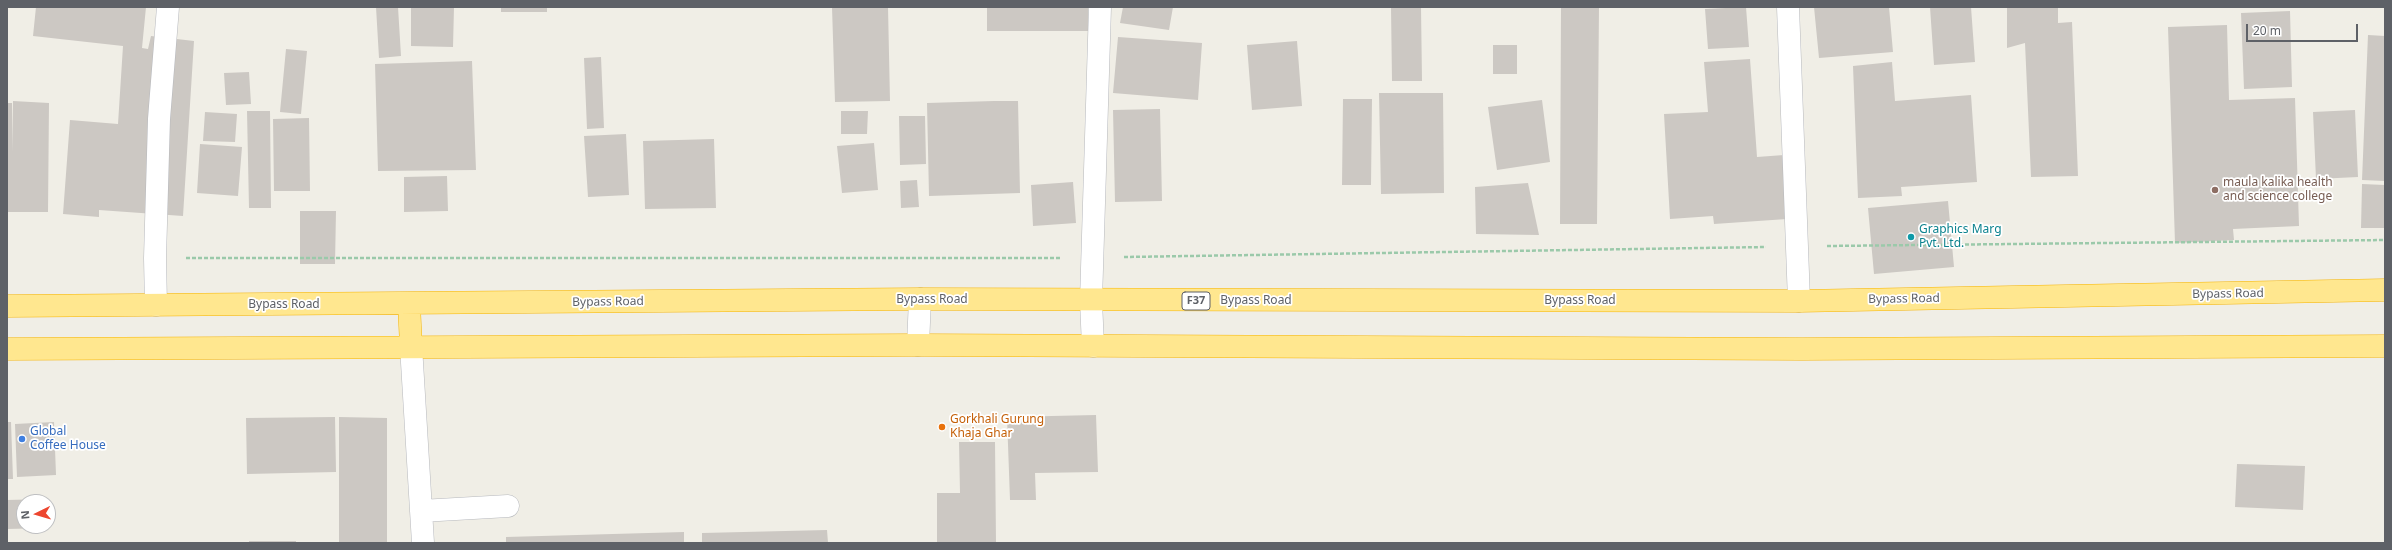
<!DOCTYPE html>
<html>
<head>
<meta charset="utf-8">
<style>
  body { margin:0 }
  #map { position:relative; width:2392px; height:550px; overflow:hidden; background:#f0eee6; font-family:"Noto Sans",sans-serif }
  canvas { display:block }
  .frame { position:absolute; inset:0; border:8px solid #5e6167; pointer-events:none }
  .north { position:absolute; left:16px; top:494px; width:40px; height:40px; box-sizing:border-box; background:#fff; border:1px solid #bfc0c2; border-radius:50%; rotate:265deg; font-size:11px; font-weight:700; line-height:16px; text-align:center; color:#5e6167 }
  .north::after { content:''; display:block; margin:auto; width:14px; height:18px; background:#ed462f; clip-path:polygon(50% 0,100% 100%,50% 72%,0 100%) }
  .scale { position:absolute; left:2246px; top:24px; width:112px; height:18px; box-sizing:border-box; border:2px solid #5e6167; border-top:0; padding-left:5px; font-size:12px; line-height:14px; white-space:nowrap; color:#5e6167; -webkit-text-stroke:3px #fff; paint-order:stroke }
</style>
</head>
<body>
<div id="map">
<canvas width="2392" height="550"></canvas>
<div class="frame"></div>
<div class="north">N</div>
<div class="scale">20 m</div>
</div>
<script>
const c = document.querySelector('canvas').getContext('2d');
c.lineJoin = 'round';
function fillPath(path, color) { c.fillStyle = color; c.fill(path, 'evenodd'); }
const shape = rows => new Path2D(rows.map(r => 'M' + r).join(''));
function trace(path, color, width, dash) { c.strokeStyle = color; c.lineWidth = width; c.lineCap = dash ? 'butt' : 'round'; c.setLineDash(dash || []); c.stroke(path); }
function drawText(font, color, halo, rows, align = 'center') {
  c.font = font + ' "Noto Sans",sans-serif'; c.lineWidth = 3.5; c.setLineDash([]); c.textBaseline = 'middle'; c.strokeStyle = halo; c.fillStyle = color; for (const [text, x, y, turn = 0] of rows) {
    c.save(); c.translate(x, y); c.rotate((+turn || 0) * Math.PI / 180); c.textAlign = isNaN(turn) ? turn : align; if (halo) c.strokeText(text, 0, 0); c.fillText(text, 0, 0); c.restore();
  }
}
fillPath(shape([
  [36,7,146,7,142,48,148,49,151,36,194,41,183,216,99,210,99,217,63,214,70,120,118,124,123,46,33,36],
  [376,7,398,7,401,56,379,58],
  [411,7,454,7,453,47,411,46],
  [501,7,547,7,547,12,501,12],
  [832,7,888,7,890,101,835,102],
  [987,7,1088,7,1089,31,987,31],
  [1123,7,1173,7,1169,30,1120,23],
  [1391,7,1421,7,1422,81,1392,81],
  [1561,7,1599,7,1597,224,1560,224],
  [1746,7,1749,47,1708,49,1705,9],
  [1814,7,1889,7,1893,52,1819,58],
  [1930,7,1971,7,1975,62,1934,65],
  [2007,7,2058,7,2058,23,2072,22,2078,176,2031,177,2025,43,2007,48],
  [2290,11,2292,87,2244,89,2241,13],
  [2227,25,2229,100,2295,98,2299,226,2233,229,2234,240,2175,243,2168,27],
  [2368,35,2385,36,2385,181,2362,180],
  [1118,37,1202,43,1198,100,1113,93],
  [1297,41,1302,106,1252,110,1247,45],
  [1493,45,1517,45,1517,74,1493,74],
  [286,49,307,51,301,114,280,112],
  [601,57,604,128,587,129,584,58],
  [1750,59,1757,157,1784,155,1787,219,1714,224,1713,216,1670,219,1664,114,1708,112,1704,62],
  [472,61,476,170,378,171,375,64],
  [1892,62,1895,101,1971,95,1977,182,1901,187,1902,196,1858,198,1853,66],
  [249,72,251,104,226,105,224,73],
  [1379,93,1443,93,1444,193,1381,194],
  [1343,99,1372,99,1371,185,1342,185],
  [1542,100,1550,162,1497,170,1488,107],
  [13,101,49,103,48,212,7,212,7,103,12,103,12,152],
  [994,101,1018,101,1020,193,929,196,927,103],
  [1160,109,1162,201,1115,202,1113,110],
  [2355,110,2358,177,2316,179,2313,112],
  [247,111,270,111,271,208,249,208],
  [841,111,868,111,867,134,841,134],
  [205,112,237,114,235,142,203,141],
  [899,116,925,116,926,164,900,165],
  [309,118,310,191,274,191,273,119],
  [626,134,629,195,588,197,584,136],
  [714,139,716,208,645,209,643,141],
  [874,143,878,190,842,193,837,146],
  [200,144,242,147,238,196,197,193],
  [447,176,448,211,404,212,404,177],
  [917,180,919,207,901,208,900,181],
  [1073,182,1076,223,1033,226,1031,185],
  [1528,183,1539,235,1476,234,1475,187],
  [2362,184,2385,185,2385,228,2361,228],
  [1948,201,1954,267,1874,274,1868,208],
  [300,211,336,211,335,264,300,264],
  [1096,415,1098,472,1035,473,1036,500,1010,500,1007,417],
  [335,417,336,472,247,474,246,418],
  [339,417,387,418,387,543,339,543],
  [7,422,11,422,13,479,7,479],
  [54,422,56,475,17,477,15,424],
  [959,442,995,442,996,543,937,543,937,493,960,493],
  [2237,464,2305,466,2303,510,2235,507],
  [47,499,47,502,24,502,24,526,48,526,48,528,7,529,7,500],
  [827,530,828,543,702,543,702,533],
  [684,532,684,543,506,543,506,537],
  [249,541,296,541,296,543,249,543]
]), '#ccc8c3');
const minor = shape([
  [1788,7,1799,301],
  [156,305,155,258,159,119,168,7],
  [918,345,920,299],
  [411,346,423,543],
  [1093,346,1091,301,1100,7],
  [421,511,508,506]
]);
const highway = shape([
  [409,304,411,346],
  [7,306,920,299,1799,301,2385,290],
  [7,349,918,345,1802,349,2385,346]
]);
trace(minor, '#b6b8bd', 23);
trace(highway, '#f6b400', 23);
trace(shape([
  [1827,246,2385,240],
  [1124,257,1766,247],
  [186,258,1061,258]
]), '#9bc9aa', 2.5, [4, 2]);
trace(minor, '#fff', 22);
trace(highway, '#ffe78f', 22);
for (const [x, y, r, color] of [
  [2215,190,4,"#8d6e63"],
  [1911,237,4,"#0f9aa8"],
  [942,427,4,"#e8710a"],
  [22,439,4,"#3f7fe0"]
]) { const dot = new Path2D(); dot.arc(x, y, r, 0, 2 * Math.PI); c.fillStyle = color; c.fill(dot); trace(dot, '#fff', 1.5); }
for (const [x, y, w] of [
  [1196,301,28]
]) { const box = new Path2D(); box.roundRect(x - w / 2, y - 9, w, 18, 3); c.fillStyle = '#fff'; c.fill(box); trace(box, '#5e6167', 1); }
drawText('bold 11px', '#5e6167', null, [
  ["F37",1196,301]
]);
drawText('12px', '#785e54', '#fff', [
  ["maula kalika health",2223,183],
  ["and science college",2223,197]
], 'left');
drawText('12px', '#0d838f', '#fff', [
  ["Graphics Marg",1919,230],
  ["Pvt. Ltd.",1919,244]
], 'left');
drawText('12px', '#5e6167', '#fff', [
  ["Bypass Road",2228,294,-1],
  ["Bypass Road",1904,299,-1],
  ["Bypass Road",932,300],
  ["Bypass Road",1256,301],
  ["Bypass Road",1580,301],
  ["Bypass Road",608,302,-1],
  ["Bypass Road",284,305]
]);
drawText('12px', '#c56008', '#fff', [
  ["Gorkhali Gurung",950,420],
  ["Khaja Ghar",950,434]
], 'left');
drawText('12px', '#366cbe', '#fff', [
  ["Global",30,432],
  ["Coffee House",30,446]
], 'left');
</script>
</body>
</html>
